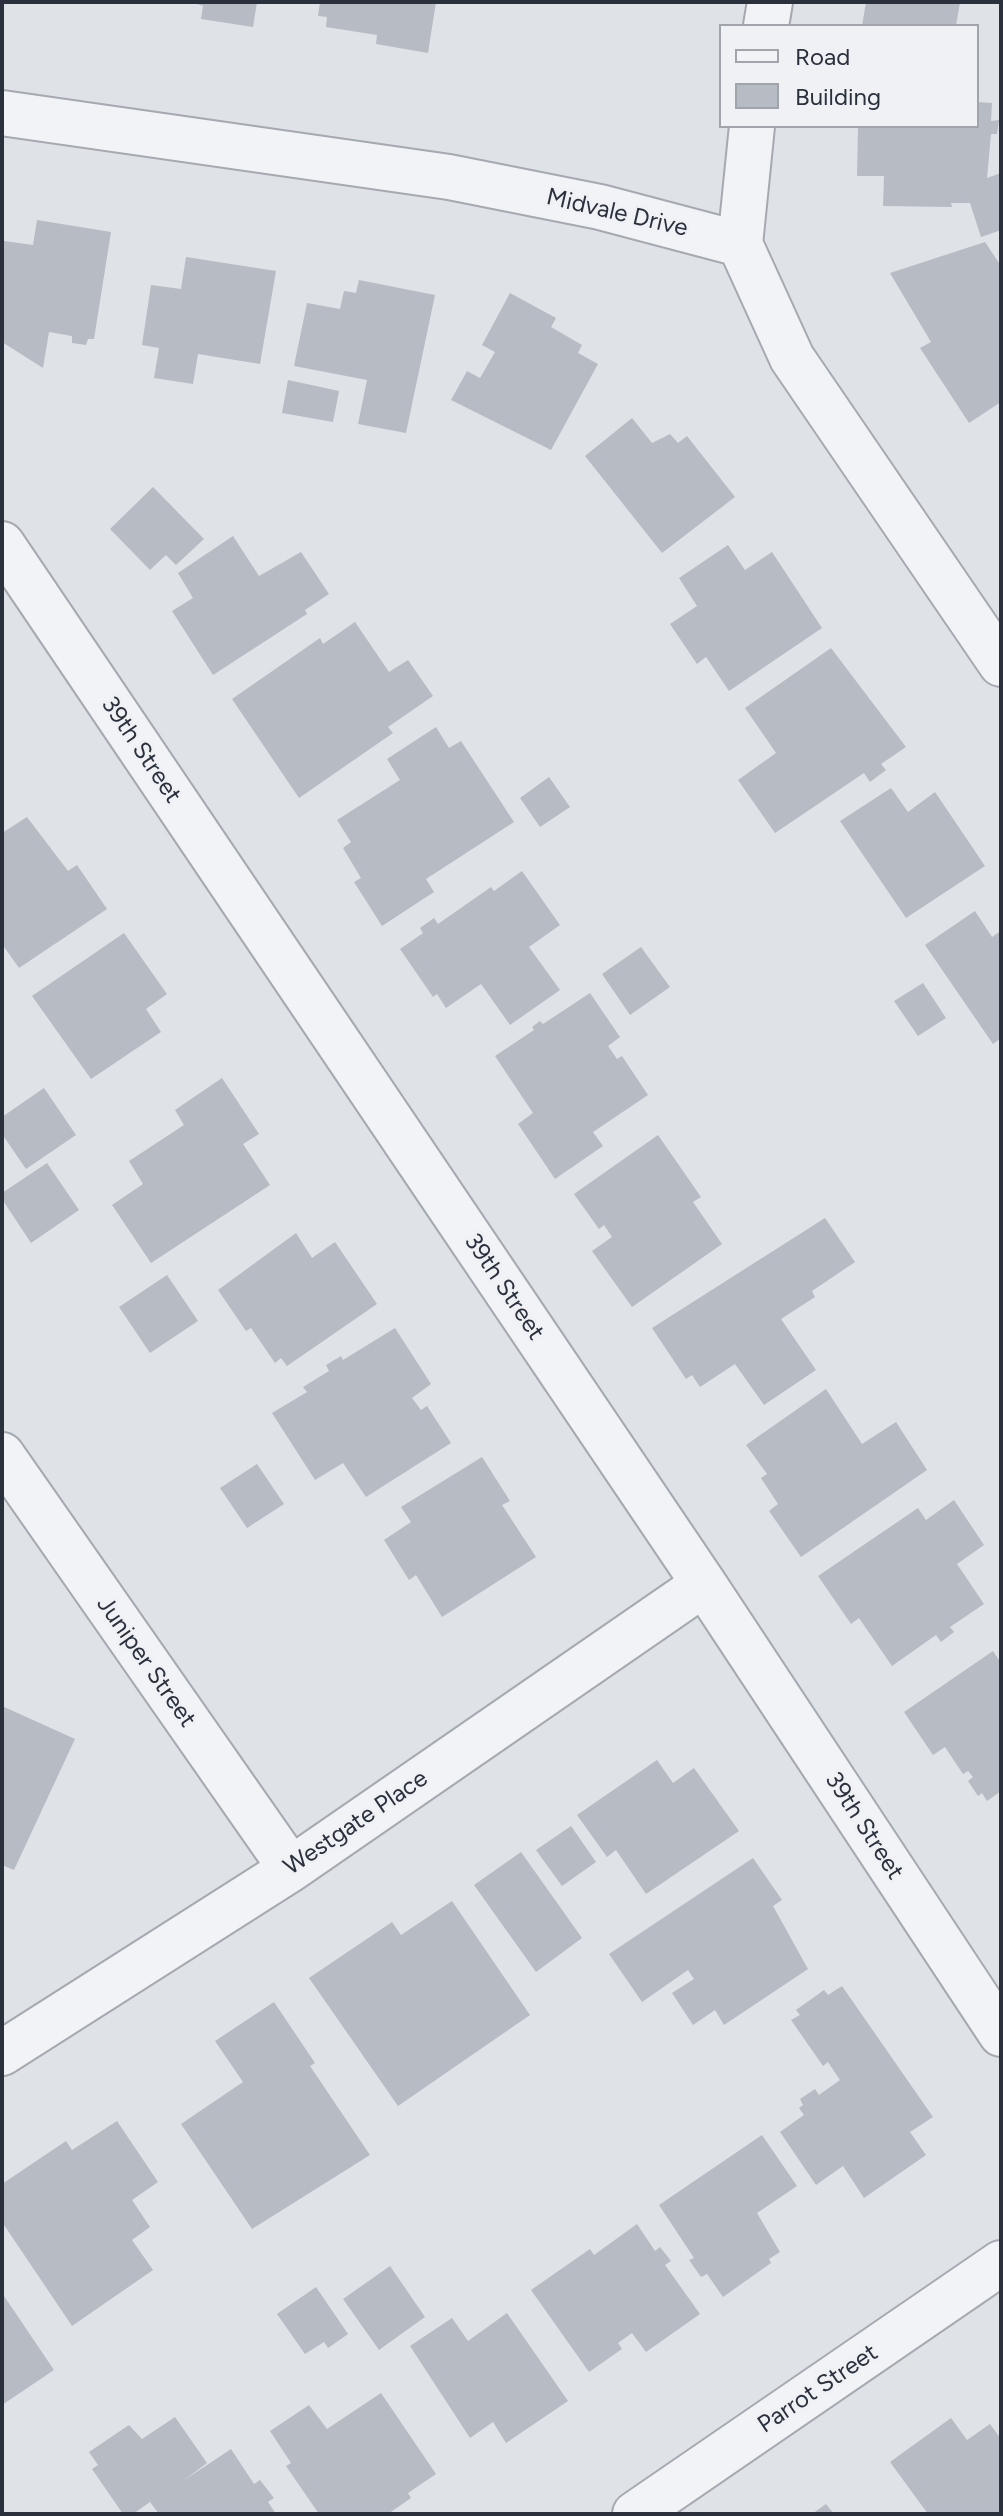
<!DOCTYPE html>
<html>
<head>
<meta charset="utf-8">
<style>
  body { margin:0 }
  #map { position:relative; width:1003px; height:2516px; overflow:hidden; background:#dfe2e7; font-family:Figtree,sans-serif }
  canvas { display:block }
  .frame { position:absolute; inset:0; border:4px solid #2a303c; pointer-events:none }
  .legend { position:absolute; left:719px; top:24px; width:260px; height:104px; box-sizing:border-box; background:#eff1f5; border:2px solid #a0a4ab; margin:0; padding:10px 14px; list-style:none; font-size:24px; color:#2a303c }
  .legend li { display:flex; align-items:center; gap:16px; height:40px }
  .legend b { width:40px; border:2px solid #a0a4ab }
</style>
</head>
<body>
<div id="map">
<canvas width="1003" height="2516"></canvas>
<div class="frame"></div>
<ul class="legend">
<li><b style="height:10px;background:#f2f3f6"></b>Road</li>
<li><b style="height:22px;background:#b7bbc3"></b>Building</li>
</ul>
</div>
<script>
const c = document.querySelector('canvas').getContext('2d');
c.lineJoin = 'round';
function fillPath(path, color) { c.fillStyle = color; c.fill(path, 'evenodd'); }
const shape = rows => new Path2D(rows.map(r => 'M' + r).join(''));
function trace(path, color, width, dash) { c.strokeStyle = color; c.lineWidth = width; c.lineCap = dash ? 'butt' : 'round'; c.setLineDash(dash || []); c.stroke(path); }
function drawText(font, color, halo, rows, align = 'center') {
  c.font = font + ' Figtree,sans-serif'; c.lineWidth = 6; c.setLineDash([]); c.textBaseline = 'middle'; c.strokeStyle = halo; c.fillStyle = color; for (const [text, x, y, turn = 0] of rows) {
    c.save(); c.translate(x, y); c.rotate((+turn || 0) * Math.PI / 180); c.textAlign = isNaN(turn) ? turn : align; if (halo) c.strokeText(text, 0, 0); c.fillText(text, 0, 0); c.restore();
  }
}
fillPath(shape([
  [191,2,257,2,253,27,201,19,203,6],
  [320,2,436,2,428,53,376,44,377,35,326,27,327,17,318,16],
  [866,2,960,2,956,26,862,26],
  [977,102,992,103,991,121,999,120,997,134,991,134,987,178,1001,173,1001,230,981,237,970,203,951,203,952,207,883,206,884,176,857,176,858,126,977,126],
  [37,220,111,232,94,339,88,339,86,345,72,343,72,336,49,332,43,368,2,342,4,241,33,245],
  [985,242,1001,266,1001,402,969,423,920,348,931,342,890,273],
  [186,257,276,271,260,364,198,354,193,384,154,378,159,348,142,345,151,285,181,289],
  [359,280,435,295,406,433,358,424,367,380,294,366,307,303,340,309,344,291,356,293],
  [510,293,556,318,551,327,582,345,578,353,598,364,551,450,451,400,467,371,480,378,495,352,482,345],
  [288,380,339,391,333,422,282,413],
  [632,418,652,443,670,434,678,443,687,436,735,497,662,553,585,456],
  [153,487,204,539,176,565,166,555,150,570,110,529],
  [233,536,259,576,301,552,329,594,305,610,307,614,213,675,172,611,193,598,178,573],
  [728,545,745,570,772,552,822,628,729,691,706,657,697,664,670,624,697,606,679,578],
  [355,622,389,672,408,660,433,696,388,727,393,733,299,798,232,699,320,638,323,644],
  [831,648,906,747,881,764,886,770,870,782,864,773,775,833,738,780,776,753,745,708],
  [436,727,449,748,461,741,514,822,426,879,434,892,382,926,354,882,361,878,343,848,351,842,337,820,400,780,387,759],
  [549,777,570,807,540,827,520,798],
  [891,788,908,812,935,792,985,866,906,918,840,821],
  [27,817,68,871,77,865,107,909,19,968,2,944,2,833],
  [522,871,560,925,529,947,560,990,510,1025,481,984,446,1008,437,994,433,997,400,949,423,933,420,928,434,918,438,924,491,887,494,891],
  [975,911,992,937,1001,931,1001,1038,993,1044,925,945],
  [124,933,167,994,146,1009,161,1032,91,1079,32,996],
  [641,947,670,987,630,1015,602,974],
  [923,983,946,1018,918,1036,894,1001],
  [590,993,620,1037,608,1046,617,1059,622,1056,648,1095,593,1132,603,1146,555,1179,518,1124,533,1113,495,1056,534,1030,532,1027,540,1021,543,1024],
  [222,1078,259,1134,243,1144,270,1185,151,1263,112,1205,143,1184,129,1161,184,1125,175,1110],
  [44,1088,76,1135,26,1169,2,1134,2,1117],
  [658,1135,701,1197,693,1202,722,1244,632,1307,592,1251,612,1237,604,1225,599,1229,574,1194],
  [47,1163,79,1210,31,1243,2,1199,2,1193],
  [825,1218,855,1262,812,1291,815,1297,781,1319,816,1370,764,1405,735,1364,700,1387,692,1375,686,1379,652,1328],
  [296,1233,312,1258,335,1242,377,1304,287,1366,281,1358,275,1363,251,1328,246,1331,218,1290],
  [167,1275,198,1321,150,1353,119,1307],
  [395,1328,431,1384,412,1398,421,1410,427,1406,451,1443,366,1497,343,1463,315,1480,272,1413,307,1392,303,1387,329,1371,326,1365,341,1356,343,1360],
  [826,1389,862,1444,896,1422,927,1470,801,1557,769,1511,778,1504,761,1478,767,1474,746,1445],
  [482,1457,510,1501,502,1505,536,1557,442,1617,416,1575,409,1580,384,1540,411,1522,401,1507],
  [257,1464,284,1504,247,1528,220,1488],
  [954,1500,984,1545,957,1564,984,1604,950,1627,954,1632,941,1642,936,1635,892,1666,859,1618,851,1624,818,1576,918,1508,926,1520],
  [993,1651,1001,1663,1001,1791,987,1801,982,1793,978,1796,968,1781,973,1777,968,1771,963,1774,945,1747,933,1755,904,1712],
  [2,1706,75,1739,14,1870,2,1865],
  [657,1760,673,1783,694,1768,739,1831,646,1894,616,1850,607,1857,577,1815],
  [571,1826,596,1862,562,1886,536,1850],
  [521,1852,582,1938,536,1972,474,1885],
  [753,1858,782,1900,773,1906,808,1969,724,2025,715,2010,693,2025,672,1993,694,1979,688,1970,642,2002,609,1954],
  [452,1901,530,2015,398,2106,309,1978,392,1922,401,1935],
  [842,1986,933,2117,910,2132,926,2155,864,2198,843,2166,816,2185,780,2132,804,2115,799,2108,803,2105,800,2099,815,2089,819,2095,840,2080,828,2062,823,2066,791,2020,800,2015,796,2010,824,1990,828,1995],
  [274,2002,315,2063,310,2066,370,2155,252,2229,181,2124,243,2082,215,2041],
  [117,2121,158,2182,132,2200,150,2227,132,2240,153,2270,72,2326,2,2222,2,2184,66,2141,72,2150],
  [762,2135,797,2186,757,2213,780,2252,769,2259,771,2263,723,2297,707,2274,701,2277,689,2260,694,2258,659,2205],
  [637,2224,655,2251,660,2247,671,2261,665,2265,700,2314,646,2352,632,2333,618,2343,622,2349,589,2372,531,2290,590,2249,594,2255],
  [390,2266,425,2317,379,2350,343,2299],
  [316,2287,348,2334,328,2348,324,2342,305,2354,277,2314],
  [2,2293,54,2370,2,2405],
  [507,2313,568,2401,506,2443,493,2422,470,2438,410,2346,452,2318,468,2341],
  [381,2393,436,2474,408,2493,411,2498,388,2514,319,2514,286,2466,291,2463,270,2431,309,2405,327,2429],
  [175,2417,207,2463,183,2481,231,2449,254,2484,260,2480,274,2498,268,2502,276,2514,159,2514,150,2502,133,2514,123,2514,92,2469,98,2465,89,2452,129,2425,142,2439],
  [951,2418,967,2440,990,2424,1001,2439,1001,2514,928,2514,890,2462],
  [826,2504,834,2514,812,2514]
]), '#b7bbc3');
const minor = shape([
  [766,26,770,2],
  [2,113,449,177,600,207,740,244],
  [740,244,792,358,1001,664],
  [740,244,752,126],
  [2,544,704,1584,1001,2034],
  [2,1455,291,1869],
  [2,2053,291,1869,704,1584],
  [635,2514,1001,2263]
]);
trace(minor, '#a5a9b0', 48);
trace(minor, '#f2f3f6', 44);
drawText('24px', '#2a303c', '#eff1f5', [
  ["Midvale Drive",617,213,13],
  ["39th Street",141,750,56],
  ["39th Street",504,1287,56],
  ["Juniper Street",146,1662,55],
  ["Westgate Place",356,1823,-34],
  ["39th Street",864,1826,57],
  ["Parrot Street",818,2389,-34]
]);
</script>
</body>
</html>
